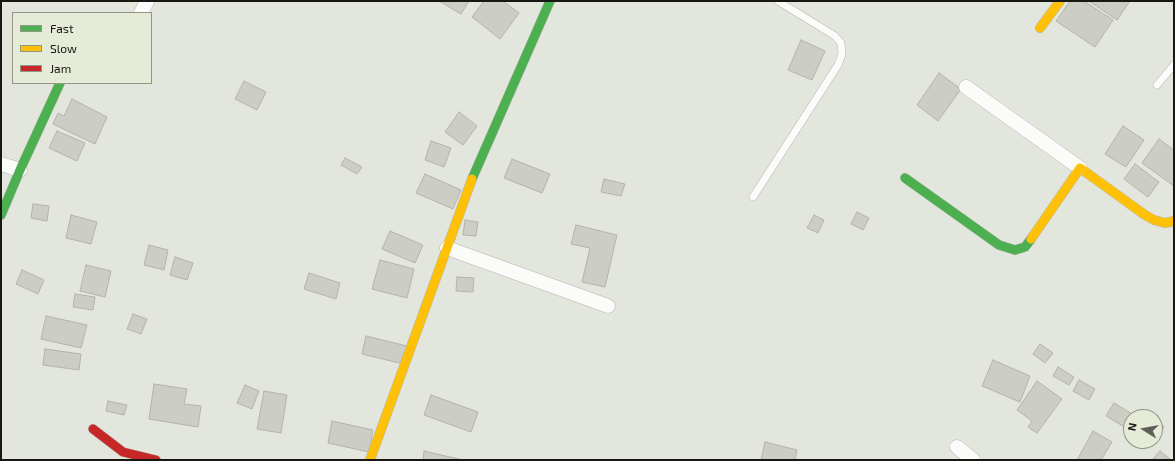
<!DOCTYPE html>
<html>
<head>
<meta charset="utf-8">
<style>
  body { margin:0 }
  #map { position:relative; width:1175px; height:461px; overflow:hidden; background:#e3e6dc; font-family:"Exo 2",sans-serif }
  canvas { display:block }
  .frame { position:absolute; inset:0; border:2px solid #161811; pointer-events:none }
  .legend { position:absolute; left:12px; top:12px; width:140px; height:72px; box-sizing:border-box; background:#e5ebd7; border:1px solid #929788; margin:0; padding:5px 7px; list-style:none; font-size:12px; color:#161811 }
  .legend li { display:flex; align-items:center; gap:8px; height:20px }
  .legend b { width:20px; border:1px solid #929788 }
  .north { position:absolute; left:1123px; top:409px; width:40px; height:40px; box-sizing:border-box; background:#e5ebd7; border:1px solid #929788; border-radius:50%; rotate:281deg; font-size:11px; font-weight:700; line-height:16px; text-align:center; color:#161811 }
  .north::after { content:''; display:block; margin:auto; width:14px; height:18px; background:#5e6058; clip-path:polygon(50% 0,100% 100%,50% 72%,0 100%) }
</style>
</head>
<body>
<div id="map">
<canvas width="1175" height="461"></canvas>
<div class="frame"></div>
<ul class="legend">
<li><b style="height:5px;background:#4caf50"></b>Fast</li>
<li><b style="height:5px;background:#ffc107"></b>Slow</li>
<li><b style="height:5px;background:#c62828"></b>Jam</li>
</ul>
<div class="north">N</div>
</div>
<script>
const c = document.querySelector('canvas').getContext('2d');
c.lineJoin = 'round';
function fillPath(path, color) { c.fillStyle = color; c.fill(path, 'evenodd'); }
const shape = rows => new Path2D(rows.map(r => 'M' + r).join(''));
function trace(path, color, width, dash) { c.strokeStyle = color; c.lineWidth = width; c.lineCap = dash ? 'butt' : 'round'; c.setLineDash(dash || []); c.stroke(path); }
const building = shape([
  [439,1,469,1,461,14,439,1],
  [484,1,503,1,519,13,500,39,472,17,484,1],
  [1070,1,1084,1,1113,20,1095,47,1056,21,1070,1],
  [1089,1,1130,1,1117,20,1089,1],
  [801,40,825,51,812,80,788,70,801,40],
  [939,73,961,89,938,121,917,105,939,73],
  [244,81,266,92,257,110,235,99,244,81],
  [72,99,107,117,95,144,53,124,58,113,64,116,72,99],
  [459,112,477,126,463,145,445,132,459,112],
  [1123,126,1144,140,1126,167,1105,154,1123,126],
  [57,131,85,143,77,161,49,148,57,131],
  [1159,139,1174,150,1174,186,1142,163,1159,139],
  [431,141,451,148,444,167,425,160,431,141],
  [345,158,362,167,357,174,341,165,345,158],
  [512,159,550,174,542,193,504,178,512,159],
  [1135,164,1159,182,1148,197,1124,179,1135,164],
  [425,174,461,190,453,209,416,193,425,174],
  [604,179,625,184,621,196,601,192,604,179],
  [33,204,49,206,47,221,31,218,33,204],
  [857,212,869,218,863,230,851,224,857,212],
  [71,215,97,222,91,244,66,238,71,215],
  [814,215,824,220,818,233,807,228,814,215],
  [465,220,478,222,476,236,463,235,465,220],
  [576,225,617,235,605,287,582,282,590,248,571,244,576,225],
  [390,231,423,245,415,263,382,249,390,231],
  [149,245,168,250,164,270,144,265,149,245],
  [175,257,193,263,187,280,170,275,175,257],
  [380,260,414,269,407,298,372,289,380,260],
  [86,265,111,271,105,297,80,291,86,265],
  [22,270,44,280,38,294,16,284,22,270],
  [309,273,340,283,336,299,304,289,309,273],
  [457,277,474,278,473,292,456,291,457,277],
  [75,294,95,297,93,310,73,307,75,294],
  [133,314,147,319,141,334,127,329,133,314],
  [46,316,87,325,81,348,41,339,46,316],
  [366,336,407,346,403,364,362,354,366,336],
  [1040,344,1053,353,1045,363,1033,354,1040,344],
  [45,349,81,354,79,370,43,365,45,349],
  [993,360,1030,376,1020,402,982,386,993,360],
  [1058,367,1074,377,1069,385,1053,376,1058,367],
  [1079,380,1095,389,1089,400,1073,391,1079,380],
  [1037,381,1062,399,1037,433,1028,427,1032,421,1017,410,1037,381],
  [154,384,187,389,184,404,201,406,198,427,149,419,154,384],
  [245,385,259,391,252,409,237,403,245,385],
  [264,391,287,395,281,433,257,429,264,391],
  [431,395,478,412,471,432,424,415,431,395],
  [108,401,127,405,124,415,106,411,108,401],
  [1114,403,1137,417,1131,417,1131,431,1106,416,1114,403],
  [332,421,373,430,369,452,328,443,332,421],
  [1155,421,1164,427,1155,440,1155,421],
  [1093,431,1112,442,1101,460,1077,460,1093,431],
  [765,442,797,450,795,460,761,460,765,442],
  [424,451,463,460,423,460,424,451],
  [1160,451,1171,460,1152,460,1160,451]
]);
fillPath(building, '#cccdc5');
trace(building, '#b3b3ab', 1);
const lane = shape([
  [1157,85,1174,65],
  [753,197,838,65,842,54,841,43,835,36,778,1]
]);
const street = shape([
  [141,13,147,1],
  [966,87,1080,168],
  [1,164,20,170],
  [447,248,608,306],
  [957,447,973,460]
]);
const fast = shape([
  [905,178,999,245,1015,250,1025,247,1031,239],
  [472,179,550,1],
  [1,215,20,170,60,83]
]);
const slow = shape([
  [1040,28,1060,1],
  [1031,239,1080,168,1145,215,1154,220,1165,223,1174,221],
  [370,460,472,179]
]);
const jam = shape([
  [93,429,123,452,156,460]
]);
trace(lane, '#b3b6ae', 8);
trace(street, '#b3b6ae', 15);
trace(fast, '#b3b6ae', 10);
trace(slow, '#b3b6ae', 10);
trace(jam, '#b3b6ae', 10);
trace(lane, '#fbfbfa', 7);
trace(street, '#fbfbfa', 14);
trace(fast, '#4caf50', 9);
trace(slow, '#ffc107', 9);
trace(jam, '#c62828', 9);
</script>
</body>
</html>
